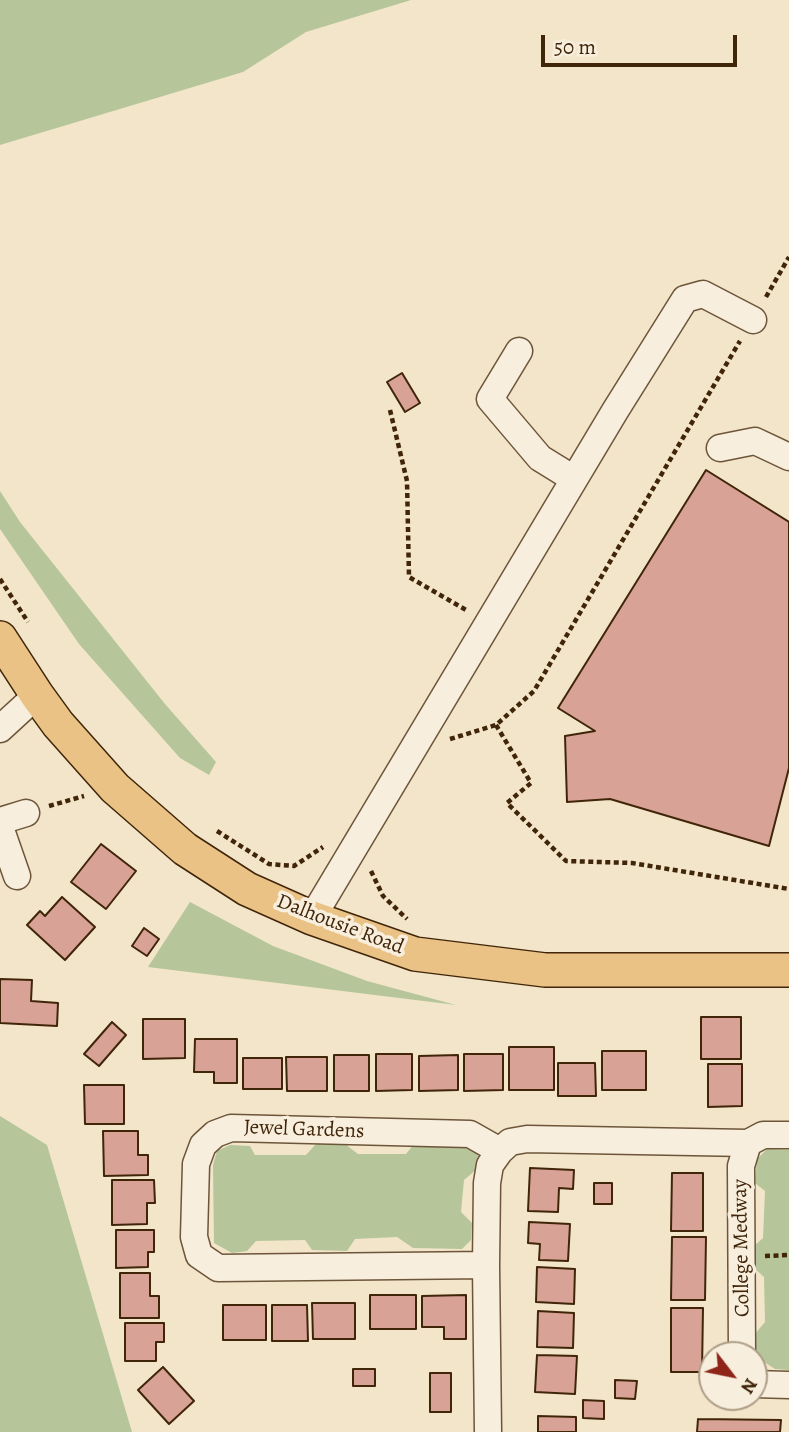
<!DOCTYPE html>
<html>
<head>
<meta charset="utf-8">
<style>
  body { margin:0 }
  #map { position:relative; width:789px; height:1432px; overflow:hidden; background:#f3e5ca; font-family:Alegreya,serif }
  canvas { display:block }
  .north { position:absolute; left:698px; top:1341px; width:70px; height:70px; box-sizing:border-box; background:#f7eedd; border:2px solid #ae9e88; border-radius:50%; rotate:122deg; font-size:19px; font-weight:700; line-height:28px; text-align:center; color:#402509 }
  .north::after { content:''; display:block; margin:auto; width:24px; height:32px; background:#8f2418; clip-path:polygon(50% 0,100% 100%,50% 72%,0 100%) }
  .scale { position:absolute; left:541px; top:35px; width:196px; height:32px; box-sizing:border-box; border:4px solid #402509; border-top:0; padding-left:9px; font-size:21px; line-height:24px; white-space:nowrap; color:#402509; -webkit-text-stroke:5px #f7eedd; paint-order:stroke }
</style>
</head>
<body>
<div id="map">
<canvas width="789" height="1432"></canvas>
<div class="north">N</div>
<div class="scale">50 m</div>
</div>
<script>
const c = document.querySelector('canvas').getContext('2d');
c.lineJoin = 'round';
function fillPath(path, color) { c.fillStyle = color; c.fill(path, 'evenodd'); }
const shape = rows => new Path2D(rows.map(r => 'M' + r).join(''));
function trace(path, color, width, dash) { c.strokeStyle = color; c.lineWidth = width; c.lineCap = dash ? 'butt' : 'round'; c.setLineDash(dash || []); c.stroke(path); }
function drawText(font, color, halo, rows, align = 'center') {
  c.font = font + ' Alegreya,serif'; c.lineWidth = 7; c.setLineDash([]); c.textBaseline = 'middle'; c.strokeStyle = halo; c.fillStyle = color; for (const [text, x, y, turn = 0] of rows) {
    c.save(); c.translate(x, y); c.rotate((+turn || 0) * Math.PI / 180); c.textAlign = isNaN(turn) ? turn : align; if (halo) c.strokeText(text, 0, 0); c.fillText(text, 0, 0); c.restore();
  }
}
fillPath(shape([
  [0,0,411,0,306,32,243,72,0,145],
  [0,491,20,522,165,704,216,762,209,775,180,758,79,644,0,529],
  [190,902,273,946,367,981,456,1005,148,967],
  [0,1116,47,1145,132,1432,0,1432],
  [316,1144,345,1144,358,1154,406,1154,414,1144,468,1144,478,1154,477,1169,464,1180,461,1212,472,1223,471,1240,462,1249,413,1248,397,1237,355,1239,347,1251,312,1250,305,1240,256,1241,247,1251,232,1253,214,1243,213,1165,217,1151,230,1145,250,1146,255,1155,306,1155],
  [767,1149,789,1150,789,1370,775,1369,761,1360,755,1353,754,1335,765,1322,764,1277,754,1268,754,1246,763,1238,765,1191,755,1183,757,1159]
]), '#b6c69a');
const building = shape([
  [402,373,420,403,405,412,387,382,402,373],
  [706,470,789,522,789,768,769,846,610,799,567,802,565,736,595,731,558,708,706,470],
  [101,844,136,871,106,909,71,882,101,844],
  [62,897,95,927,65,960,27,925,40,911,45,916,62,897],
  [144,928,159,939,147,956,132,946,144,928],
  [0,979,32,980,31,1001,58,1003,57,1026,0,1023,0,979],
  [701,1017,741,1017,741,1059,701,1059,701,1017],
  [143,1019,185,1019,185,1058,143,1059,143,1019],
  [112,1022,126,1035,99,1066,84,1054,112,1022],
  [195,1039,237,1039,237,1083,214,1083,214,1072,194,1072,195,1039],
  [509,1047,554,1047,554,1090,509,1090,509,1047],
  [602,1051,646,1051,646,1090,602,1090,602,1051],
  [376,1054,412,1054,412,1090,376,1091,376,1054],
  [464,1054,503,1054,503,1090,464,1091,464,1054],
  [334,1055,369,1055,369,1091,334,1091,334,1055],
  [458,1055,458,1090,419,1091,419,1056,458,1055],
  [286,1057,327,1057,327,1091,287,1091,286,1057],
  [243,1058,282,1058,282,1089,243,1089,243,1058],
  [558,1063,595,1063,596,1096,558,1096,558,1063],
  [708,1064,742,1064,742,1106,708,1107,708,1064],
  [84,1085,124,1085,124,1124,85,1124,84,1085],
  [103,1131,138,1131,138,1155,148,1155,148,1175,104,1176,103,1131],
  [530,1168,574,1170,573,1189,559,1188,558,1212,528,1211,530,1168],
  [672,1173,703,1173,703,1231,671,1231,672,1173],
  [112,1180,154,1180,155,1203,147,1203,147,1224,112,1225,112,1180],
  [594,1183,612,1183,612,1204,594,1204,594,1183],
  [529,1222,570,1224,568,1261,539,1260,540,1244,528,1243,529,1222],
  [116,1230,154,1230,154,1252,148,1252,148,1267,116,1268,116,1230],
  [672,1237,706,1237,705,1300,671,1300,672,1237],
  [537,1267,575,1269,574,1304,536,1302,537,1267],
  [120,1273,150,1273,150,1296,159,1296,159,1318,120,1318,120,1273],
  [370,1295,416,1295,416,1329,370,1329,370,1295],
  [466,1295,466,1339,444,1339,444,1327,422,1327,422,1296,466,1295],
  [312,1303,355,1303,355,1339,313,1339,312,1303],
  [223,1305,266,1305,266,1340,223,1340,223,1305],
  [272,1305,307,1305,308,1341,272,1341,272,1305],
  [671,1308,703,1308,702,1372,671,1372,671,1308],
  [538,1311,574,1313,573,1348,537,1347,538,1311],
  [125,1323,164,1323,164,1342,156,1342,156,1361,125,1361,125,1323],
  [537,1355,577,1356,575,1394,535,1392,537,1355],
  [163,1367,194,1401,169,1424,138,1390,163,1367],
  [353,1369,375,1369,375,1386,353,1386,353,1369],
  [430,1373,451,1373,451,1412,430,1412,430,1373],
  [615,1380,637,1381,635,1399,615,1398,615,1380],
  [583,1400,604,1401,604,1419,583,1418,583,1400],
  [538,1416,576,1417,576,1432,538,1432,538,1416],
  [698,1419,781,1420,780,1432,697,1432,698,1419]
]);
fillPath(building, '#d8a396');
trace(building, '#402509', 2);
const minor = shape([
  [519,351,490,399,540,458,574,479],
  [720,448,755,441,789,457],
  [0,729,37,695],
  [0,821,26,813],
  [0,827,17,876],
  [312,918,615,411,685,299,703,294,753,320],
  [486,1265,218,1268,199,1255,194,1237,196,1164,203,1145,215,1134,231,1128,470,1134,500,1151],
  [742,1355,741,1166,748,1143,763,1135,789,1135],
  [754,1384,789,1385],
  [488,1432,486,1265,487,1183,490,1165,500,1151,510,1142,527,1139,748,1143]
]);
const major = shape([
  [0,638,37,695,58,724,115,788,185,849,247,889,312,918,415,954,545,970,789,970]
]);
trace(minor, '#6d5539', 29);
trace(major, '#402509', 36);
trace(shape([
  [766,297,789,257],
  [390,410,407,481,409,577,466,610],
  [0,579,28,622],
  [496,725,531,783,507,803,566,861,632,863,789,889],
  [450,739,496,725,534,691,740,341],
  [49,806,84,796],
  [217,831,269,864,294,866,323,847],
  [371,871,383,896,407,919],
  [765,1256,789,1255]
]), '#402509', 4.5, [5, 3.5]);
trace(minor, '#f7eedd', 26);
trace(major, '#eac285', 33);
drawText('21px', '#402509', '#f7eedd', [
  ["Dalhousie Road",340,925,21],
  ["Jewel Gardens",304,1130,2],
  ["College Medway",742,1248,-91]
]);
</script>
</body>
</html>
